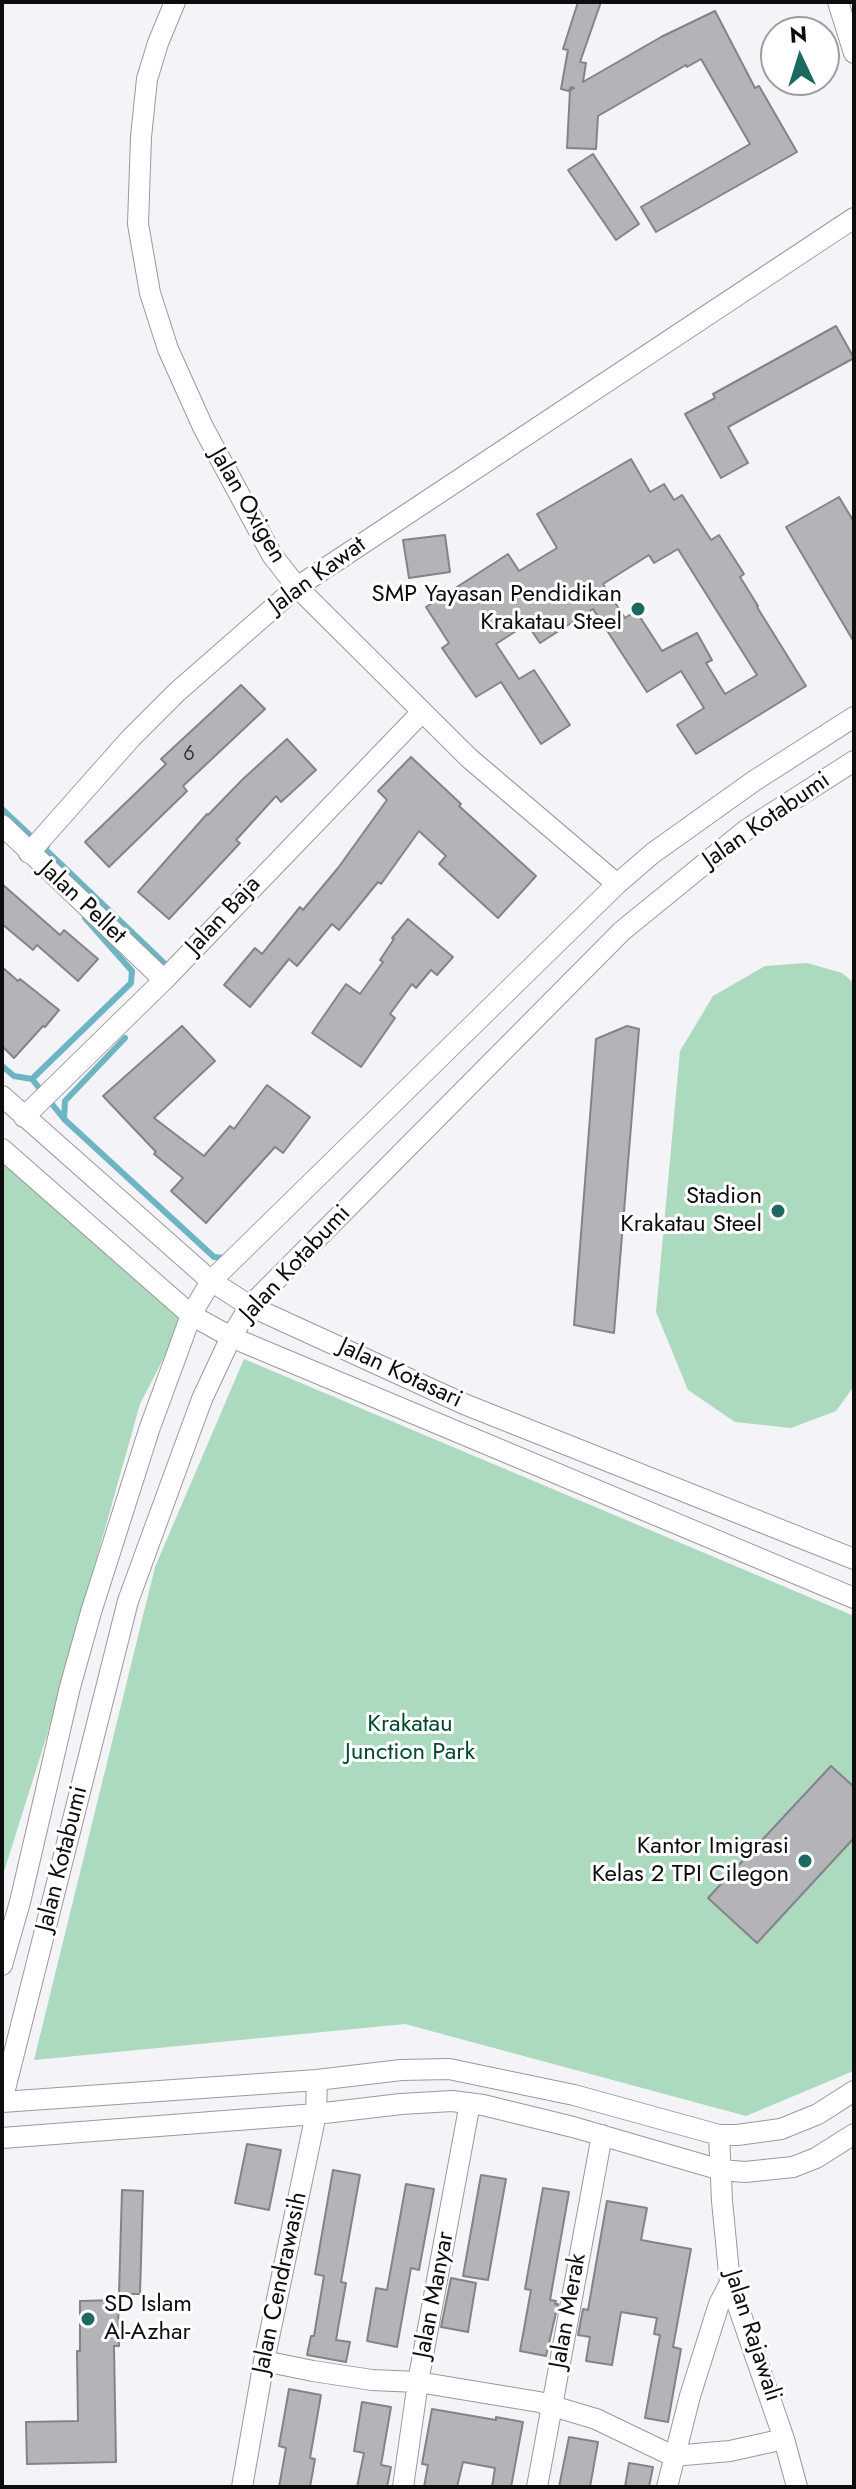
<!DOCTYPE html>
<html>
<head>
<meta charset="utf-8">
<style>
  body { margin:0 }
  #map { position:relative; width:856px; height:2489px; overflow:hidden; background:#f3f3f8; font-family:Jost,sans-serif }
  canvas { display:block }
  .frame { position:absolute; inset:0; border:4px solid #0d0d0e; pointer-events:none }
  .north { position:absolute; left:760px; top:16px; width:80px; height:80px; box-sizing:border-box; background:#fff; border:2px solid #9e9e9f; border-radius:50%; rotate:356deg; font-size:22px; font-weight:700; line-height:32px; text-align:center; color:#0d0d0e }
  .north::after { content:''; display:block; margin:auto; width:28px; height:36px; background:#1d6861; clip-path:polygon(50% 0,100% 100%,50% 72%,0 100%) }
</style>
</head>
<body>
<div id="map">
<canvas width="856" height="2489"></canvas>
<div class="frame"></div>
<div class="north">N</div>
</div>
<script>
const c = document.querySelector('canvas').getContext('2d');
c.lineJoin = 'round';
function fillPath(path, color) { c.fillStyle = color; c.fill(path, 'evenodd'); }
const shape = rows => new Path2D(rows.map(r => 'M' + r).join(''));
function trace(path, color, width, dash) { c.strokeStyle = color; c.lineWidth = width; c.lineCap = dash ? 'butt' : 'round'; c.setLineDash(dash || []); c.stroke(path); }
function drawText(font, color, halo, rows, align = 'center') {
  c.font = font + ' Jost,sans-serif'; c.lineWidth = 6; c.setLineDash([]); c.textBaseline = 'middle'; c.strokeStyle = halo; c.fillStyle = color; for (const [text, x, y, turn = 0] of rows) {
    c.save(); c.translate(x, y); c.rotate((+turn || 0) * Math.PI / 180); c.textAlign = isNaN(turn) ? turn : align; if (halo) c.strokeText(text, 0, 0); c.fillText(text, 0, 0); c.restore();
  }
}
fillPath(shape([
  [807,963,842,973,854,983,854,1386,836,1411,791,1428,735,1422,688,1390,656,1312,680,1051,713,996,765,966],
  [2,1152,189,1309,140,1404,47,1735,2,1878],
  [244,1359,854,1616,854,2069,851,2072,746,2116,405,2024,34,2060,155,1567]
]), '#abdabe');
trace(shape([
  [2,809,34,839],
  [47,846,45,849,166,965],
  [125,1038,65,1101,64,1119,214,1257,225,1258],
  [2,1066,14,1076,32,1079,64,1119],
  [32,1079,131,983,132,971,85,918]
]), '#6eb5c3', 6);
const building = shape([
  [578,2,601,2,580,62,586,63,583,82,661,37,715,11,755,88,759,86,797,152,656,232,641,207,750,144,701,59,687,67,686,65,598,116,596,149,567,148,570,90,574,88,571,87,569,91,561,89,568,50,563,49,578,2],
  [593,154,639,224,616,240,568,170,593,154],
  [836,326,854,358,728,427,748,463,721,478,685,414,715,398,713,394,836,326],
  [631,459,650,492,664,484,674,500,682,495,711,540,719,535,744,574,740,577,758,606,757,607,806,686,696,754,677,725,704,708,681,671,647,692,593,609,540,643,527,624,496,644,519,679,534,670,570,725,541,744,501,682,476,697,442,648,449,643,426,607,508,554,519,571,557,548,537,514,631,459],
  [678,549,757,675,725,694,706,663,712,660,697,633,662,651,636,611,625,618,603,584,649,555,654,563,678,549],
  [839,497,854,522,854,642,786,527,839,497],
  [445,535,450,572,409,578,403,540,445,535],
  [241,685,265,709,183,786,187,791,109,867,85,842,166,764,161,759,241,685],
  [287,739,316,770,281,802,276,796,236,840,240,843,169,919,138,892,207,814,208,815,243,779,287,739],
  [411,757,461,804,459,806,536,876,498,918,439,864,446,856,419,831,381,884,378,882,339,930,332,924,297,966,289,959,250,1007,224,985,255,948,262,954,300,907,303,910,338,868,387,800,378,791,411,757],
  [2,884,60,935,64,930,98,959,78,981,37,945,33,950,2,924,2,884],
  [408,919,453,957,437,975,431,970,416,988,412,984,390,1014,395,1018,361,1067,312,1033,346,984,360,994,383,962,380,960,394,939,392,938,408,919],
  [2,967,18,981,20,979,59,1010,45,1027,43,1026,14,1058,2,1046,2,967],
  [182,1026,215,1061,154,1118,204,1156,230,1126,234,1129,267,1085,310,1117,283,1153,275,1147,206,1223,171,1191,183,1178,154,1154,156,1152,103,1096,182,1026],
  [627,1026,639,1029,614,1333,574,1325,596,1039,627,1026],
  [831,1766,854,1787,854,1838,757,1943,708,1898,831,1766],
  [247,2144,281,2150,269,2210,235,2203,247,2144],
  [333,2170,360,2175,341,2282,346,2283,336,2340,350,2342,346,2362,307,2355,311,2336,314,2336,324,2276,315,2274,333,2170],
  [481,2175,506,2179,488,2280,463,2276,481,2175],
  [406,2184,434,2189,419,2270,411,2268,397,2347,367,2341,376,2288,387,2290,406,2184],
  [543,2188,569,2192,550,2300,556,2301,555,2304,558,2304,546,2356,520,2351,531,2290,525,2289,543,2188],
  [122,2190,143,2191,140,2294,119,2294,122,2190],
  [607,2201,647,2208,641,2240,691,2249,673,2347,681,2349,668,2422,645,2418,660,2335,654,2334,657,2318,621,2312,612,2365,586,2361,590,2337,578,2335,583,2309,588,2310,607,2201],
  [451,2278,476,2283,468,2332,441,2327,451,2278],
  [118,2300,119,2346,114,2346,116,2462,27,2464,26,2422,78,2421,77,2351,80,2351,80,2301,118,2300],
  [289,2389,321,2395,310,2458,315,2459,310,2487,279,2487,286,2448,279,2446,289,2389],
  [362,2402,391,2407,381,2465,391,2467,387,2487,357,2487,364,2453,354,2451,362,2402],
  [432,2409,496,2420,496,2417,523,2422,511,2487,492,2487,495,2468,463,2462,457,2487,424,2487,428,2465,422,2464,432,2409],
  [569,2437,598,2442,590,2487,559,2487,569,2437],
  [629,2463,653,2467,649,2487,625,2487,629,2463]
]);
fillPath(building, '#b4b4b8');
trace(building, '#848488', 2);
const street = shape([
  [175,2,158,43,147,79,141,137,138,224,150,293,168,349,203,427,272,555,297,587,469,758,617,884],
  [838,2,854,53],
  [2,825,164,980],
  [29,853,130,739,177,692,297,587,854,218],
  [2,1096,211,1281,250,1306,464,1404,854,1559],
  [24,1117,164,980,422,712],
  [2,1149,191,1315,231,1337,854,1598],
  [2,1965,20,1902,70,1687,91,1612,150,1427,178,1351,191,1315,211,1281,617,884,653,853,754,781,854,717],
  [2,2101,128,1601,202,1399,231,1337,250,1306,622,931,746,830,854,761],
  [2,2102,317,2080,401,2070,449,2069,574,2095,719,2135,737,2135,781,2129,818,2114,854,2091],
  [719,2135,722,2201,730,2283,784,2439,797,2487],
  [2,2138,316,2114,401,2104,452,2101,483,2105,573,2127,721,2170,745,2172,793,2167,816,2158,854,2134],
  [264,2361,313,2371,372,2380,418,2382,539,2402,596,2419,673,2456,730,2451,784,2439],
  [242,2487,264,2361,316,2114,317,2080],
  [403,2487,418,2382,470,2103],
  [537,2487,602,2135],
  [667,2487,690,2396,719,2304,730,2283]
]);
trace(street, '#9a9a9e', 22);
trace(street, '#fff', 20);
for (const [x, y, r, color] of [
  [638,609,8,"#1d6861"],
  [778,1211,8,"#1d6861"],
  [805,1861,8,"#1d6861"],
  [88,2319,8,"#1d6861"]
]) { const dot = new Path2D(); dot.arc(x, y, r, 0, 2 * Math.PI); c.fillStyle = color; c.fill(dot); trace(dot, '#fff', 3); }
drawText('20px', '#373738', null, [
  ["6",189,755]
]);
drawText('24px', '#0d0d0e', '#fff', [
  ["Jalan Oxigen",247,506,60],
  ["Jalan Kawat",318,576,-36],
  ["Jalan Kotabumi",767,821,-35],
  ["Jalan Pellet",82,903,43],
  ["Jalan Baja",224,916,-47],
  ["Jalan Kotabumi",296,1264,-47],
  ["Jalan Kotasari",400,1374,25],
  ["Jalan Kotabumi",63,1859,-76],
  ["Jalan Cendrawasih",281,2283,-78],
  ["Jalan Manyar",435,2295,-79],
  ["Jalan Merak",569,2311,-80],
  ["Jalan Rajawali",752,2336,72]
]);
drawText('24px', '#0d0d0e', '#fff', [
  ["SMP Yayasan Pendidikan",622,595],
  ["Krakatau Steel",622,623],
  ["Stadion",762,1197],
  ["Krakatau Steel",762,1225],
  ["Kantor Imigrasi",789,1847],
  ["Kelas 2 TPI Cilegon",789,1875],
  ["SD Islam",104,2305,"left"],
  ["Al-Azhar",104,2333,"left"]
], 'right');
drawText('24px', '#00482b', '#fff', [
  ["Krakatau",410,1725],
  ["Junction Park",410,1753]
]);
</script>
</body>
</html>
